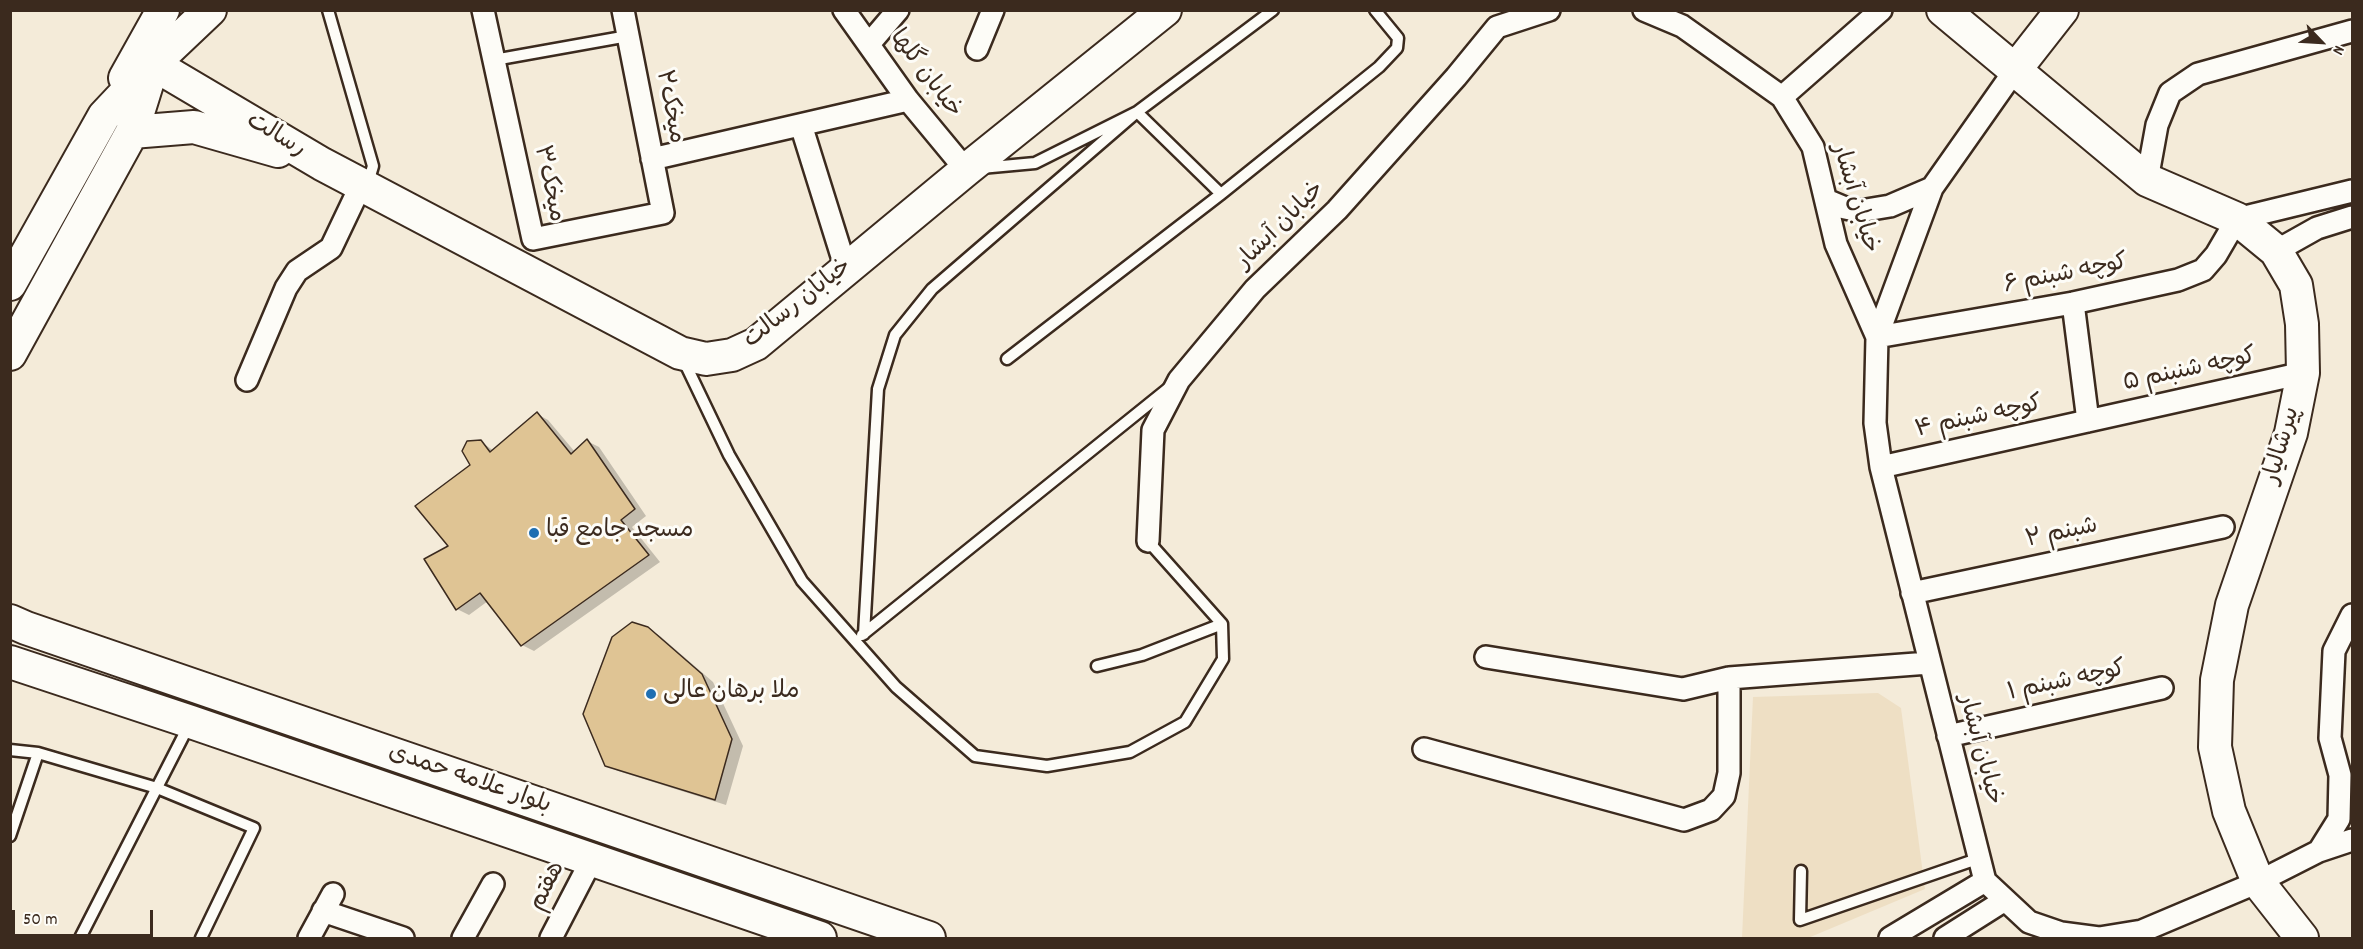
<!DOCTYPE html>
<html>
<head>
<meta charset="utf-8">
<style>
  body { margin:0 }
  #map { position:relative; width:2363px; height:949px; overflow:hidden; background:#f4ebd9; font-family:Dekko,sans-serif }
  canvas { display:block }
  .frame { position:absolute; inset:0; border:12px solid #3b2a1e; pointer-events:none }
  .north { position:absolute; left:2291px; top:12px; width:60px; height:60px; -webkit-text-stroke:4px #fdfcf7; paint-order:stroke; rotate:115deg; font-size:16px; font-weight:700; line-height:24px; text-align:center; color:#3b2a1e }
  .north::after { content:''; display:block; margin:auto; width:21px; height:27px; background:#3b2a1e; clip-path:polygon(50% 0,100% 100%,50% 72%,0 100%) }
  .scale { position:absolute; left:12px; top:910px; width:141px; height:27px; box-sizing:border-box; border:3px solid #3b2a1e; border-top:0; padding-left:8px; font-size:18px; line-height:21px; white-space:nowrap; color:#3b2a1e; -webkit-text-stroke:4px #fdfcf7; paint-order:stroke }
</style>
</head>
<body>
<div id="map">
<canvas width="2363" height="949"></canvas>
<div class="frame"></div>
<div class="north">N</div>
<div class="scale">50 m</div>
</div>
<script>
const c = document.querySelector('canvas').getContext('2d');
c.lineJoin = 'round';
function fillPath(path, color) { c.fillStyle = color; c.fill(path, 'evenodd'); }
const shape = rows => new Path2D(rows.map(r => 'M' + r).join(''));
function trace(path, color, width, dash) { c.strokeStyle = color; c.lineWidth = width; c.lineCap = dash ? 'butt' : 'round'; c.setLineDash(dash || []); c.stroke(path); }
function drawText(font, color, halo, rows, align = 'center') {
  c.font = font + ' Dekko,"Playpen Sans Arabic",sans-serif'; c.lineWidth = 6; c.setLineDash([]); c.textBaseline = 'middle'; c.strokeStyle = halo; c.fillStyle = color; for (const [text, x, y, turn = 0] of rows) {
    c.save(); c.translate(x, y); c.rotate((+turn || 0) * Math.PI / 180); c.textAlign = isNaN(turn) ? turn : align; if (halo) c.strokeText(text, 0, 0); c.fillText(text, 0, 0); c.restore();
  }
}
fillPath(shape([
  [1878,693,1901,708,1925,889,1808,938,1742,938,1753,697]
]), '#eedfc4');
fillPath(shape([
  [537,414,548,420,575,452,587,441,599,447,646,516,632,527,660,562,534,651,522,645,488,601,469,615,457,609,450,547,480,441,494,451],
  [648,629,660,636,713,682,743,746,726,805,618,771,606,765]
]), '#0003');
const building = shape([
  [537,412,571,454,587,439,635,509,621,520,649,555,521,646,480,593,456,610,424,559,448,546,415,506,470,465,462,451,467,441,481,440,490,452,537,412],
  [632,622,648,627,702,674,732,739,715,800,605,766,583,714,612,637,632,622]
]);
fillPath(building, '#dfc494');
trace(building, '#3b2a1e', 1.5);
const lane = shape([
  [328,10,373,166,370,176,363,183],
  [494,60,628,36],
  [981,168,1035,163,1137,112,1273,10],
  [683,359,729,455,802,581,896,687,975,756,1047,766,1130,752,1185,722,1223,659,1222,624,1148,541],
  [1007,359,1221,194,1379,67,1397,48,1398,38,1375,10],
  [864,634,878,389,895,335,932,289,1137,112,1221,194],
  [862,635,1170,387],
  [1097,666,1142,655,1222,624],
  [10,750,38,753,157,788,254,828,201,938],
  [10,836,38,753],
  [1801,871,1800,920,1980,858],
  [80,938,189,725]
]);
const street = shape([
  [483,10,533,239,663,213,623,10],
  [844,10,908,100,966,170],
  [1644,10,1682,26,1782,97,1813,147,1836,244,1877,337,2073,303,2178,280,2203,270,2216,255,2237,219,2352,191],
  [869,44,898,10],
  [977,49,993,10],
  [2015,70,1932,188,1877,337,1875,423,1881,467,1985,881,2029,922,2061,933,2099,938,2142,931,2258,882,2319,851,2339,819,2340,775,2330,738,2334,651,2352,615],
  [1782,97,1881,10],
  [801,125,846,269],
  [652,159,908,100],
  [2147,180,2157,125,2170,93,2198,74,2352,31],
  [1826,200,1845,208,1860,211,1890,206,1932,188],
  [2276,251,2317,228,2352,217],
  [2073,303,2088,421],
  [247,380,286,288,297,271,331,248,361,185],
  [1881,467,2303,373],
  [1148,541,1153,430,1179,380,1255,289,1337,210,1456,77,1497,27,1549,10],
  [1912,593,2223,527],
  [1486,657,1683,689,1729,678],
  [1948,736,2162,688],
  [1424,749,1684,820,1711,810,1724,796,1729,773,1729,678,1929,663],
  [2319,851,2352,840],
  [323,911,403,938],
  [309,938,333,894],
  [463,938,493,884],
  [551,938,592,859],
  [1890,938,1985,881],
  [1945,938,2005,900]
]);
const secondary = shape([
  [1943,10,2147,180,2237,219,2276,251,2296,285,2302,324,2303,373,2291,433,2232,605,2217,680,2215,747,2229,811,2258,882,2302,938],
  [153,64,322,164,680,353,706,359,732,355,756,344,966,170,1165,10],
  [2015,70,2062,10],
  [125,78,163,10],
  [132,132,194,127,278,151],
  [10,284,104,116,153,64,210,10],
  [10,354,132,132,151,71],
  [10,621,26,628,929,938],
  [10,662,191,722,820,938]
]);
trace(lane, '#3b2a1e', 15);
trace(street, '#3b2a1e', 26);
trace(secondary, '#3b2a1e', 36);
trace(lane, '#fdfcf7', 10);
trace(street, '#fdfcf7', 21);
trace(secondary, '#fdfcf7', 32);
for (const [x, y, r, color] of [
  [534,533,6,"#1f6fb2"],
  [651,694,6,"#1f6fb2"]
]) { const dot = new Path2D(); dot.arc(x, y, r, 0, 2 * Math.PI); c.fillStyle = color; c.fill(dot); trace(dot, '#fdfcf7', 2); }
drawText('24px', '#3b2a1e', '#fdfcf7', [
  ["خیابان گلها",924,75,53],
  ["میخک۲",668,107,79],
  ["رسالت",275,137,31],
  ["میخک۳",547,184,78],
  ["خیابان آبشار",1853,199,73],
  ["خیابان آبشار",1282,227,-45],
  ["کوچه شبنم ۶",2066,276,-11],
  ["خیابان رسالت",799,305,-38],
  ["کوچه شنبنم ۵",2190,372,-12],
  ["کوچه شبنم ۴",1979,419,-12],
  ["پیرشالیار",2284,446,-74],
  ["شبنم ۲",2062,535,-12],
  ["کوچه شبنم ۱",2067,683,-12],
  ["خیابان آبشار",1978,750,75],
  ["بلوار علامه حمدی",469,781,19],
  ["هفتم",549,887,-63]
]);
drawText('24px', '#3b2a1e', '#fdfcf7', [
  ["مسجد جامع قبا",546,533],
  ["ملا برهان عالی",663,694]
], 'left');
</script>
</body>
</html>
